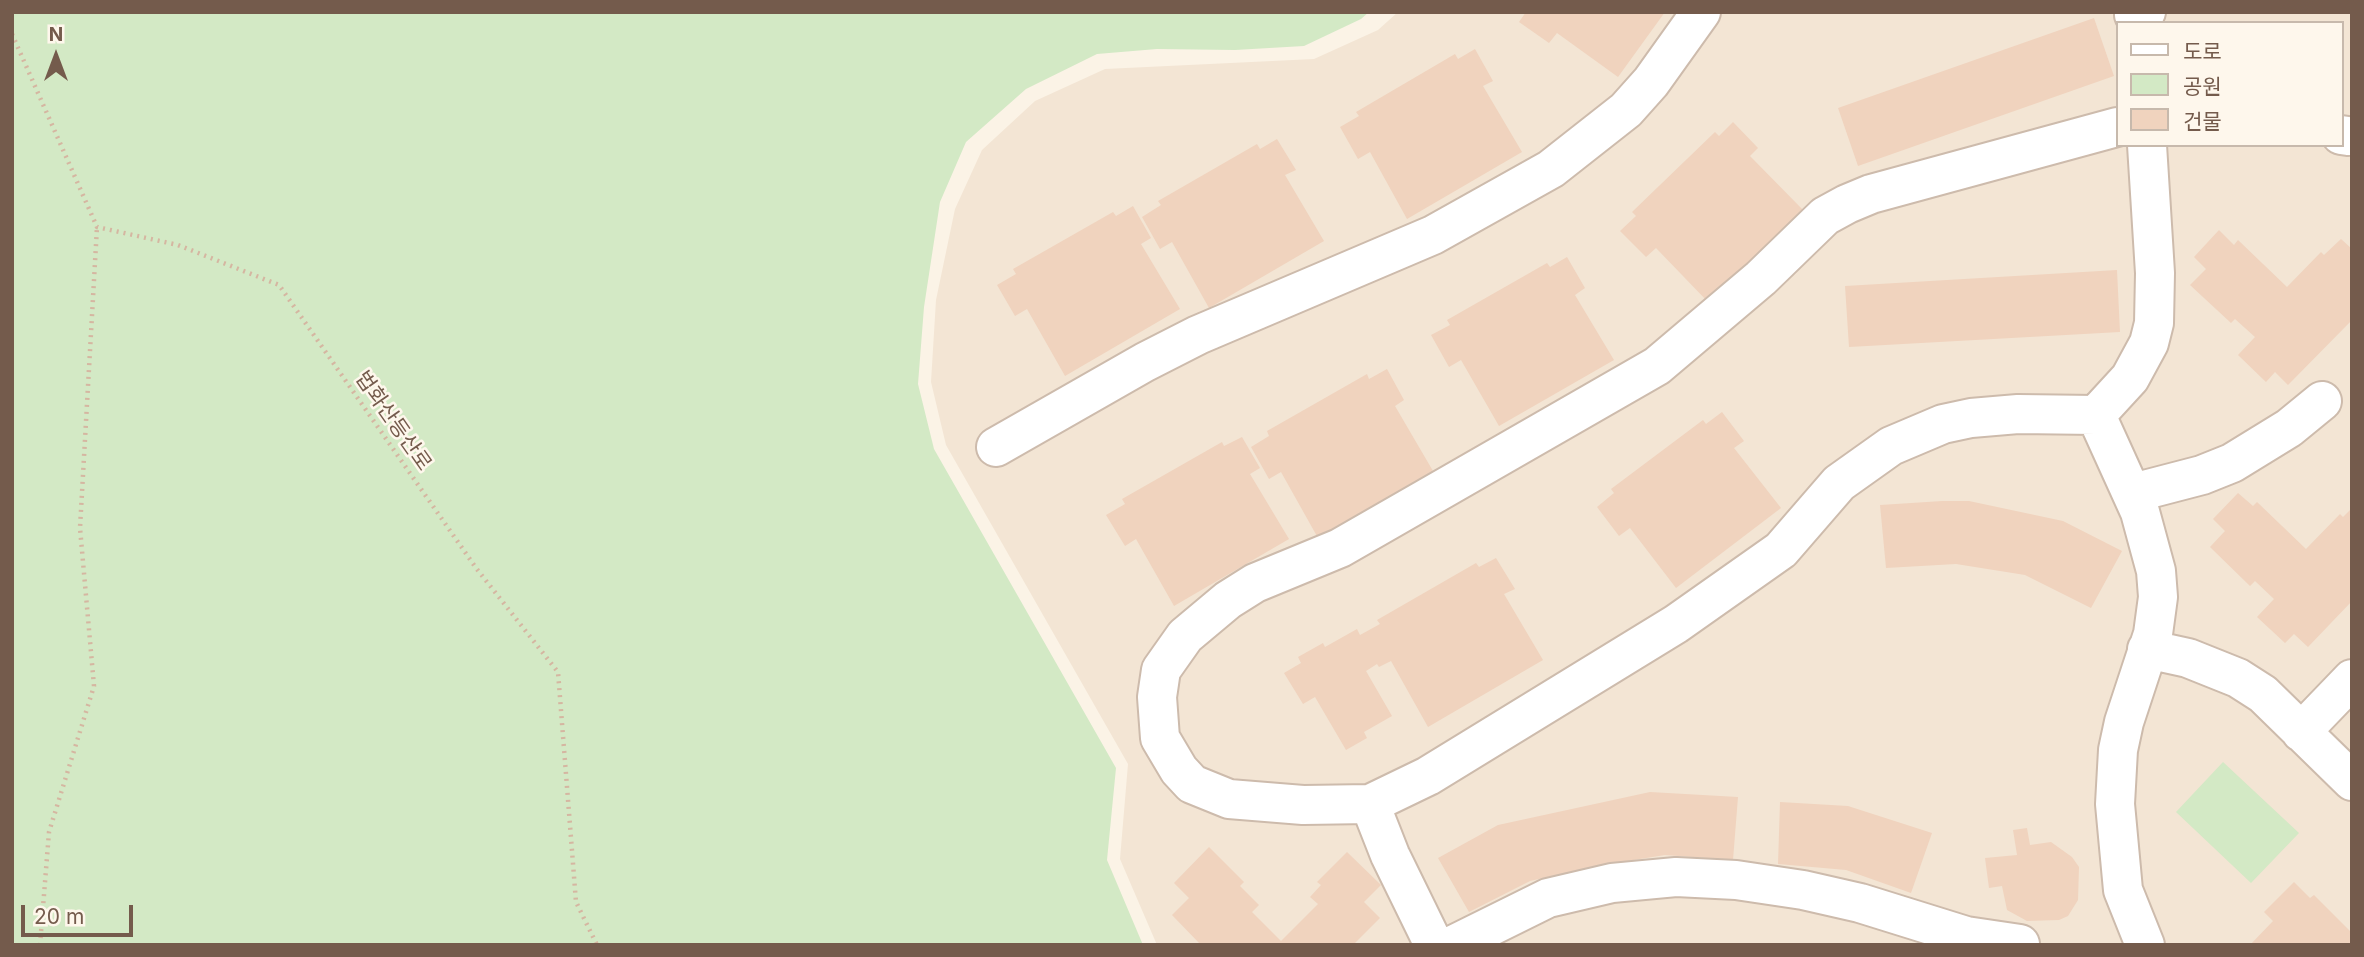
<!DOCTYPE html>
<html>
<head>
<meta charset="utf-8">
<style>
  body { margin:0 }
  #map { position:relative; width:2364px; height:957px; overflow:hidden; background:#fbf3e6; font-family:Inter,"Noto Sans KR",sans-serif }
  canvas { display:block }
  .frame { position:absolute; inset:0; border:14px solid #745b4c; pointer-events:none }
  .legend { position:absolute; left:2116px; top:21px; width:228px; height:126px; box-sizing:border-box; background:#fef7ec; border:2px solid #c7b9ac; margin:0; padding:9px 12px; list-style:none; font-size:21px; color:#745b4c }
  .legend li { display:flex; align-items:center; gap:14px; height:35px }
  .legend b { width:35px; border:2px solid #c7b9ac }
  .north { position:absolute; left:21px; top:21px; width:70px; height:70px; -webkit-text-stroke:5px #fef7ec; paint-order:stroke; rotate:0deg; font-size:19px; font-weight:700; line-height:28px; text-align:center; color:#745b4c }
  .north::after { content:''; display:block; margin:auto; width:24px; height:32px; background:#745b4c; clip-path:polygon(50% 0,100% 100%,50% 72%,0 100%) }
  .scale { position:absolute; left:21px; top:905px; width:112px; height:32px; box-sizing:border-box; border:4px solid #745b4c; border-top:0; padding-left:9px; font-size:21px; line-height:24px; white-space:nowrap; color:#745b4c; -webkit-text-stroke:5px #fef7ec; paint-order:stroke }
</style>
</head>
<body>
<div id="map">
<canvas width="2364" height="957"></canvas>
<div class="frame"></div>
<ul class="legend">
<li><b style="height:9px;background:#fff"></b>도로</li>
<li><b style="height:19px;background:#d3e9c5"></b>공원</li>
<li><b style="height:19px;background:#f0d3be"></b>건물</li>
</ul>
<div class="north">N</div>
<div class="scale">20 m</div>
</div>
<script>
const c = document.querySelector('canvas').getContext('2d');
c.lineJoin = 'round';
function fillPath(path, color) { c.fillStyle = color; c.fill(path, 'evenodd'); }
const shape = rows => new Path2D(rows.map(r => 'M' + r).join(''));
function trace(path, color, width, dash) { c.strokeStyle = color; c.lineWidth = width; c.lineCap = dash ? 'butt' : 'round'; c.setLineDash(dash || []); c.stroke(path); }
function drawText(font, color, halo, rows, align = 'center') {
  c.font = font + ' Inter,"Noto Sans KR",sans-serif'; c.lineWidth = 5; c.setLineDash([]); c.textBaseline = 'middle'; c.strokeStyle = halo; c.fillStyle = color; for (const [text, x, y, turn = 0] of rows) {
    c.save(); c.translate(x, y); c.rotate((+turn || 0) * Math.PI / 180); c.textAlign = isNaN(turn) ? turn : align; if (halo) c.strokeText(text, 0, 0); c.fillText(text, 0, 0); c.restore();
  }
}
fillPath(shape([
  [1398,12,2352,12,2352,945,1157,945,1120,859,1128,764,946,445,931,382,936,300,955,209,982,150,1035,101,1105,69,1314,59,1378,30],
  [2117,23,2341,23,2341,145,2117,145]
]), '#f3e5d4');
fillPath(shape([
  [12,12,1369,12,1361,19,1304,46,1235,50,1157,49,1097,54,1026,89,966,142,940,202,924,307,918,384,934,449,1116,768,1107,860,1143,945,12,945],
  [2223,762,2299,833,2251,883,2176,812]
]), '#d3e9c5');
fillPath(shape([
  [1526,12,1665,12,1618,77,1557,33,1549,43,1519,22],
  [2094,18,2114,76,1858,166,1838,108],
  [1475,49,1493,81,1483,86,1522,152,1407,219,1370,152,1358,159,1340,127,1359,116,1356,112,1455,54,1458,59],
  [1733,122,1758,148,1750,156,1803,210,1709,303,1656,248,1646,257,1620,231,1636,216,1632,212,1715,132,1719,136],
  [1277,139,1296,170,1285,175,1324,241,1209,308,1172,242,1160,249,1142,217,1161,205,1158,201,1257,144,1260,149],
  [1133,206,1151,238,1141,244,1180,309,1065,376,1027,309,1015,316,997,285,1016,274,1013,269,1113,212,1116,216],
  [2219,230,2234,245,2238,240,2287,287,2321,252,2324,255,2341,239,2352,249,2352,320,2288,385,2275,372,2266,382,2238,355,2255,337,2235,319,2231,323,2190,285,2206,269,2194,257],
  [1567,257,1585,288,1575,295,1614,360,1499,426,1461,360,1449,367,1431,335,1450,325,1447,320,1547,263,1550,267],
  [2117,270,2120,332,1849,347,1845,286],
  [1387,369,1404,400,1395,406,1433,471,1318,538,1281,472,1269,479,1251,447,1269,436,1267,431,1367,374,1369,379],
  [1722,412,1744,441,1734,448,1781,508,1676,588,1630,528,1619,536,1597,507,1614,493,1611,489,1703,420,1706,424],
  [1242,437,1260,468,1250,474,1289,539,1174,606,1136,539,1125,546,1106,515,1125,504,1122,499,1222,442,1224,446],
  [2238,493,2253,506,2257,502,2306,549,2340,514,2343,517,2352,508,2352,601,2308,647,2294,634,2285,643,2257,617,2274,599,2255,581,2250,586,2210,547,2225,531,2213,519],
  [1942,501,1969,501,2063,521,2122,551,2091,608,2025,575,1956,564,1886,568,1880,505],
  [1496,558,1515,589,1504,594,1543,660,1428,727,1391,661,1379,667,1377,664,1366,671,1392,716,1364,732,1367,738,1346,750,1315,697,1303,704,1284,673,1301,663,1298,657,1323,643,1325,647,1357,629,1360,635,1380,624,1377,620,1476,563,1479,567],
  [1650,792,1738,797,1733,860,1665,855,1596,866,1530,881,1469,912,1438,858,1498,825],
  [1780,802,1848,806,1932,833,1911,893,1846,870,1778,864],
  [2027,828,2030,845,2051,842,2072,857,2079,867,2078,900,2068,916,2059,920,2027,921,2007,910,2002,886,1989,888,1985,858,2017,855,2013,830],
  [1209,847,1244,882,1240,886,1259,905,1252,912,1281,941,1318,904,1310,897,1321,885,1317,882,1347,852,1381,885,1364,902,1380,918,1353,945,1201,945,1172,915,1189,898,1174,883],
  [2294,882,2310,898,2314,895,2352,933,2352,945,2250,945,2273,921,2264,912]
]), '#f0d3be');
const minor = shape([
  [2134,15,2146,12],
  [2341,135,2348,136],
  [2096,415,2130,378,2149,343,2154,323,2155,273,2147,145],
  [996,447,1145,362,1198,335,1433,235,1551,169,1626,110,1651,82,1701,12],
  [2133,493,2202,475,2232,463,2289,428,2322,401],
  [2147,649,2188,658,2238,678,2263,694,2352,781],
  [2301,732,2352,679],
  [1370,804,1428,776,1676,624,1781,550,1839,483,1891,446,1943,424,1971,418,2018,414,2096,415,2140,512,2156,571,2158,597,2153,634,2124,722,2118,750,2115,804,2123,890,2145,945],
  [1434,945,1390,855,1370,804,1303,805,1229,799,1192,784,1179,770,1160,738,1157,697,1161,670,1185,636,1228,600,1255,583,1340,548,1657,366,1761,278,1825,216,1847,204,1871,194,2117,127],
  [1453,945,1548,898,1612,883,1676,877,1736,880,1803,890,1860,903,1966,936,2020,944]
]);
trace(minor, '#cdbbac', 42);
trace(shape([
  [12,34,97,227,178,245,279,285,476,568,558,672,576,902,597,945],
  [40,945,49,832,94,686,80,528,97,227]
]), '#d5b6a1', 4.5, [2, 5]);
trace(minor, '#fff', 38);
drawText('21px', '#745b4c', '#fef7ec', [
  ["법화산등산로",393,421,55]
]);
</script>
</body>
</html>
